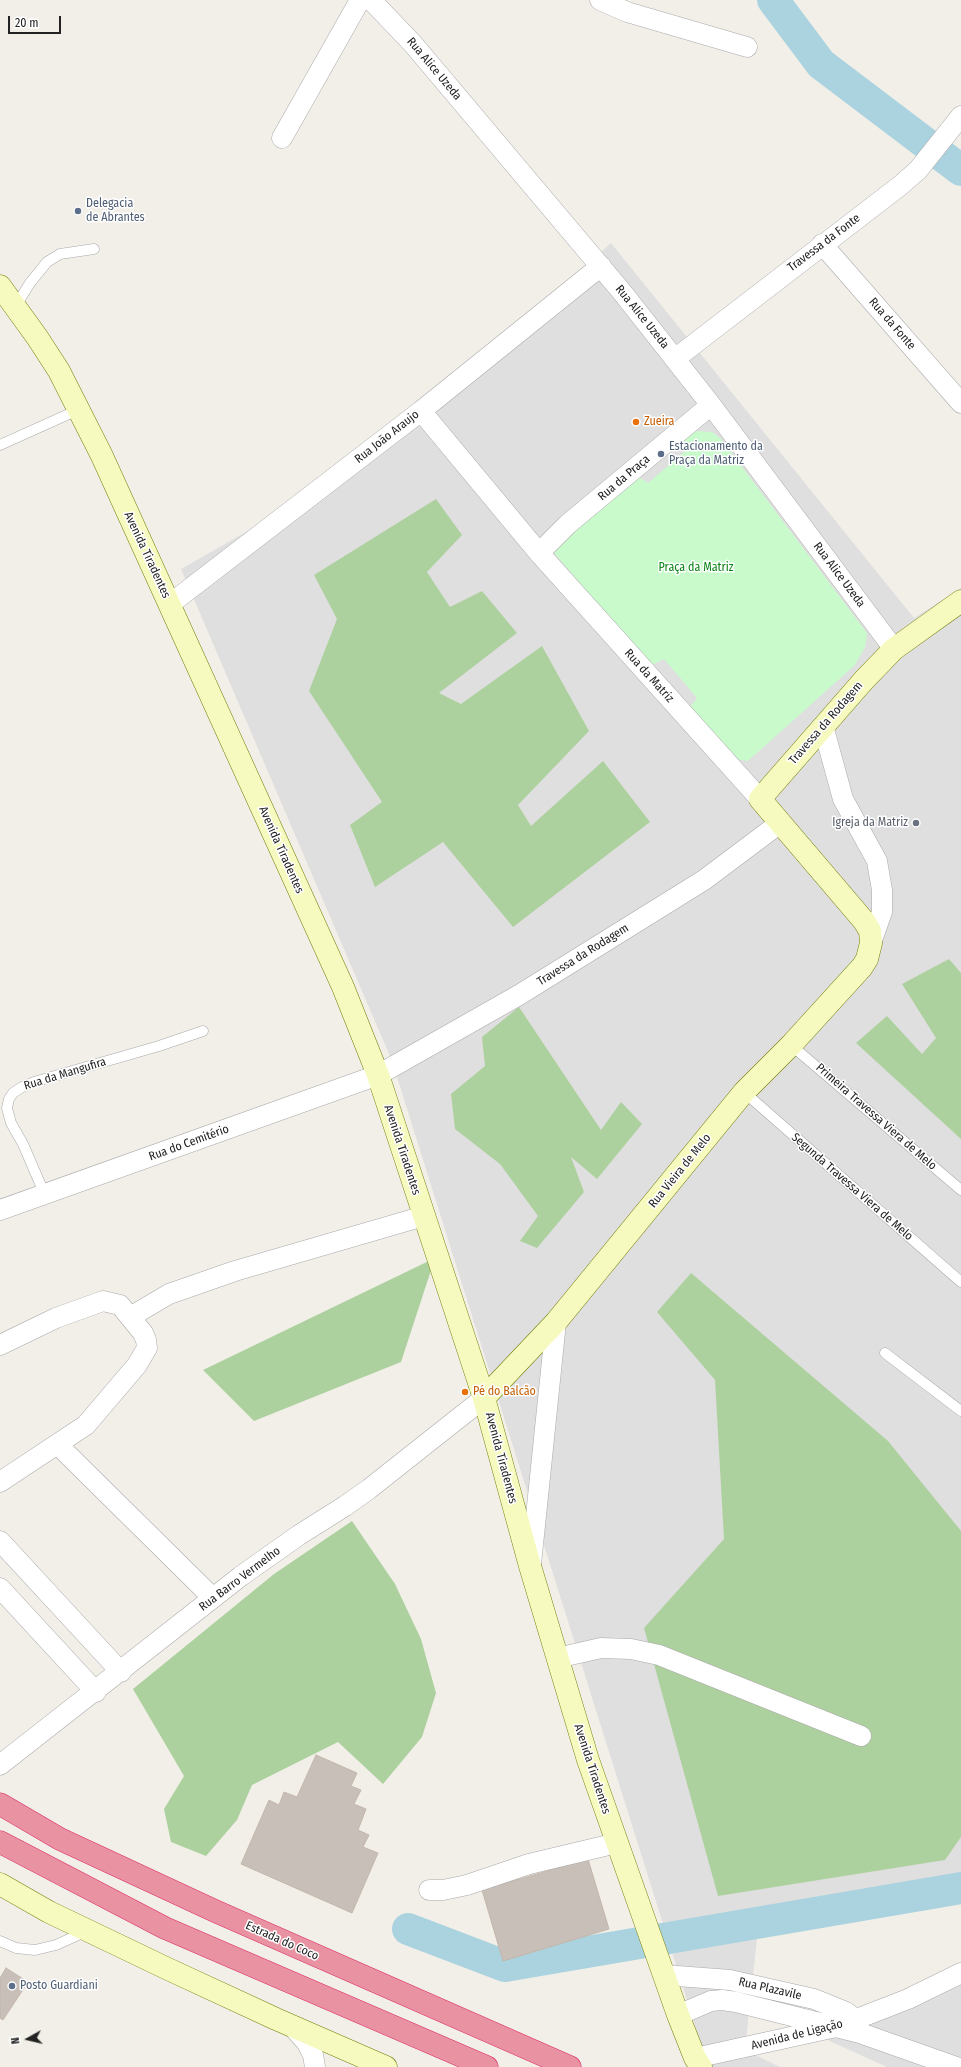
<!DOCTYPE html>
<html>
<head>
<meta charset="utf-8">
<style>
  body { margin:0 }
  #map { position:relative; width:961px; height:2067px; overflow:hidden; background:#f2efe9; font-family:"Fira Sans Condensed",sans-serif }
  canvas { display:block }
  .north { position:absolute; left:8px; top:2019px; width:40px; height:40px; -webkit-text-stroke:3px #fff; paint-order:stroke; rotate:262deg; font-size:11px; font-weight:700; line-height:16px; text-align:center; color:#222 }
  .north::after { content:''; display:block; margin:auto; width:14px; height:18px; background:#222; clip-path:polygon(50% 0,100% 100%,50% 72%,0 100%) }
  .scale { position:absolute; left:8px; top:16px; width:53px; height:18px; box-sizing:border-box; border:2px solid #222; border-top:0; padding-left:5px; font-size:12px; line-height:14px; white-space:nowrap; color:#222; -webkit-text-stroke:3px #fff; paint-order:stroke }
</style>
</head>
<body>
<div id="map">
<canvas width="961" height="2067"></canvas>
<div class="north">N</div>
<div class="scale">20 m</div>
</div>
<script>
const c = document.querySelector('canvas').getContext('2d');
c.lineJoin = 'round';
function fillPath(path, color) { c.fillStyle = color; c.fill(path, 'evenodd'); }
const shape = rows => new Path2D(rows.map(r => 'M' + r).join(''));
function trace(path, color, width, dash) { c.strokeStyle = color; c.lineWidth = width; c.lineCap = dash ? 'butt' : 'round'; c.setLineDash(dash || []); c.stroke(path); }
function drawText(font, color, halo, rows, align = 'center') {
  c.font = font + ' "Fira Sans Condensed",sans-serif'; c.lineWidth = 3; c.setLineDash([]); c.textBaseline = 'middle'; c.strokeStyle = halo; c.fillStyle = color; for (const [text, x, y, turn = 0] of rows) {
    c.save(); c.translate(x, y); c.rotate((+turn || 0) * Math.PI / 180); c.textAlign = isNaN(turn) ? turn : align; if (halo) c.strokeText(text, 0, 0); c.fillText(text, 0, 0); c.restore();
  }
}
fillPath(shape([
  [611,243,914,618,961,588,961,1892,758,1929,745,2050,780,2067,708,2067,392,1061,181,569,272,517,436,397],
  [961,1964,961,2067,887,2067,812,2033]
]), '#e0dfdf');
fillPath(shape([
  [436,499,462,535,427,572,450,607,482,591,517,633,439,693,461,704,542,646,589,731,518,805,531,826,603,761,650,822,513,927,443,842,375,887,350,825,382,802,309,691,337,619,314,575],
  [949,959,961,973,961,1139,856,1043,887,1016,922,1054,936,1038,902,984],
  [519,1007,601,1130,621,1102,642,1124,597,1179,571,1157,584,1192,537,1248,520,1241,538,1216,500,1164,455,1129,451,1094,485,1066,482,1037],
  [435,1258,401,1362,254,1421,203,1370],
  [691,1273,888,1441,961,1531,961,1837,945,1860,718,1896,644,1628,724,1539,715,1380,657,1312],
  [352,1521,395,1584,421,1639,436,1693,422,1737,383,1784,338,1742,252,1785,237,1820,206,1856,171,1842,164,1809,184,1776,133,1689,274,1574]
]), '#add19e');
fillPath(shape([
  [694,431,712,432,721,439,867,633,865,647,855,665,748,761,729,758,687,711,697,698,664,659,650,666,550,548,635,475,648,483,688,449,681,438]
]), '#c8facc');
trace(shape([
  [773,0,821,64,961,170],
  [408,1929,505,1966,961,1888]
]), '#aad3df', 32);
const building = shape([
  [316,1755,357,1773,351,1786,361,1790,354,1804,366,1809,358,1830,369,1835,363,1847,378,1853,352,1913,241,1864,269,1800,279,1805,284,1792,297,1797,316,1755],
  [588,1859,609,1929,503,1961,482,1890,588,1859],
  [6,1968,28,1982,3,2020,0,2018,0,1978,6,1968]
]);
fillPath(building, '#c7bfb8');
trace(building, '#c4b6ab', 1);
const lane = shape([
  [15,307,30,283,47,262,60,254,94,249],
  [0,445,80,409],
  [791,1045,961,1190],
  [744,1092,961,1282],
  [45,1195,23,1144,11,1123,7,1108,9,1099,13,1093,22,1087,34,1082,159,1046,203,1031],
  [885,1353,961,1411],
  [0,1941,16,1948,35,1950,56,1945,87,1931]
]);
const street = shape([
  [371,0,413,44,622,292,711,405,894,649],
  [600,0,627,12,747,47],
  [282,138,360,0],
  [822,244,961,403],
  [676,358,901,185,918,170,961,116],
  [421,411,539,553,760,799],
  [539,553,568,524,711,405],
  [170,604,421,411,601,266],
  [823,726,843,799,877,861,882,890,882,912,871,943],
  [0,1210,378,1075,519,995,704,880,780,823],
  [130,1317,169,1294,235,1271,424,1216],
  [0,1345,56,1318,103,1301,120,1305,143,1333,146,1340,147,1348,137,1365,86,1425,0,1482],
  [58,1445,213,1598],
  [0,1541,121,1672],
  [531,1564,556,1322],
  [0,1588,96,1692],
  [557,1658,601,1648,631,1649,659,1655,861,1736],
  [0,1765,241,1576,299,1535,345,1506,369,1489,484,1398],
  [429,1890,443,1890,467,1885,529,1864,617,1843],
  [664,1975,730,1980,814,1999,846,2012,855,2019,859,2030],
  [678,2015,711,2001,722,2000,736,2002,860,2033,956,2067],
  [292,2026,307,2043,313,2055,315,2067],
  [695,2058,836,2027,908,1999,961,1973]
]);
const secondary = shape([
  [0,286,37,337,59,371,102,456,343,987,378,1075,484,1398,530,1566,588,1760,678,2015,695,2058,701,2067],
  [484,1398,556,1322,744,1092,791,1045,862,967,867,959,871,943,870,931,864,921,760,799,864,680,894,649,961,601],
  [0,1884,49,1912,168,1969,276,2019,386,2067]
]);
const highway = shape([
  [0,1804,60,1839,215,1911,570,2067],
  [0,1842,165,1928,487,2067]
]);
trace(lane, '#a9a9a9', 11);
trace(street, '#a9a9a9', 21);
trace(secondary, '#707d05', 23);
trace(highway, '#dc2a67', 23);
trace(lane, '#fff', 10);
trace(street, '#fff', 20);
trace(secondary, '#f7fabf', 22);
trace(highway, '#e892a2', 22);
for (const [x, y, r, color] of [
  [78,211,4,"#5c6f8a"],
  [636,422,4,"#e8710a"],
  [661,454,4,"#5c6f8a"],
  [916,823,4,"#6b7280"],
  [465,1392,4,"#e8710a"],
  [12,1986,4,"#5c6f8a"]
]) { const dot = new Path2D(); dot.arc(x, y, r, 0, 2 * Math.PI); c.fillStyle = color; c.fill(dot); trace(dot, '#fff', 1.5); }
drawText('12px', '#222', '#fff', [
  ["Rua Alice Uzeda",434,69,50],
  ["Travessa da Fonte",824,243,-37],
  ["Rua Alice Uzeda",642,317,51],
  ["Rua da Fonte",892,324,49],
  ["Rua João Araujo",387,437,-38],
  ["Rua da Praça",624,478,-40],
  ["Avenida Tiradentes",147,555,65],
  ["Rua Alice Uzeda",839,575,53],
  ["Rua da Matriz",649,676,48],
  ["Travessa da Rodagem",826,723,-49],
  ["Avenida Tiradentes",281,850,66],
  ["Travessa da Rodagem",583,955,-32],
  ["Rua da Mangufira",65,1074,-17],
  ["Primeira Travessa Viera de Melo",876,1117,41],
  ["Rua do Cemitério",189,1143,-20],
  ["Avenida Tiradentes",402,1150,72],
  ["Rua Vieira de Melo",680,1171,-51],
  ["Segunda Travessa Viera de Melo",852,1187,41],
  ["Avenida Tiradentes",501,1458,75],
  ["Rua Barro Vermelho",240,1579,-37],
  ["Avenida Tiradentes",592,1769,72],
  ["Estrada do Coco",282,1941,24],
  ["Rua Plazavile",770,1989,13],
  ["Avenida de Ligação",797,2035,-14]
]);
drawText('12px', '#4e5e75', '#fff', [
  ["Delegacia",86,204],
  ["de Abrantes",86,218],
  ["Estacionamento da",669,447],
  ["Praça da Matriz",669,461],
  ["Posto Guardiani",20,1986]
], 'left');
drawText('12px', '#c56008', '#fff', [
  ["Zueira",644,422],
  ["Pé do Balcão",473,1392]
], 'left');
drawText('12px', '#0c8416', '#fff', [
  ["Praça da Matriz",696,568]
]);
drawText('12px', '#5b616d', '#fff', [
  ["Igreja da Matriz",908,823]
], 'right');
</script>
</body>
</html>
